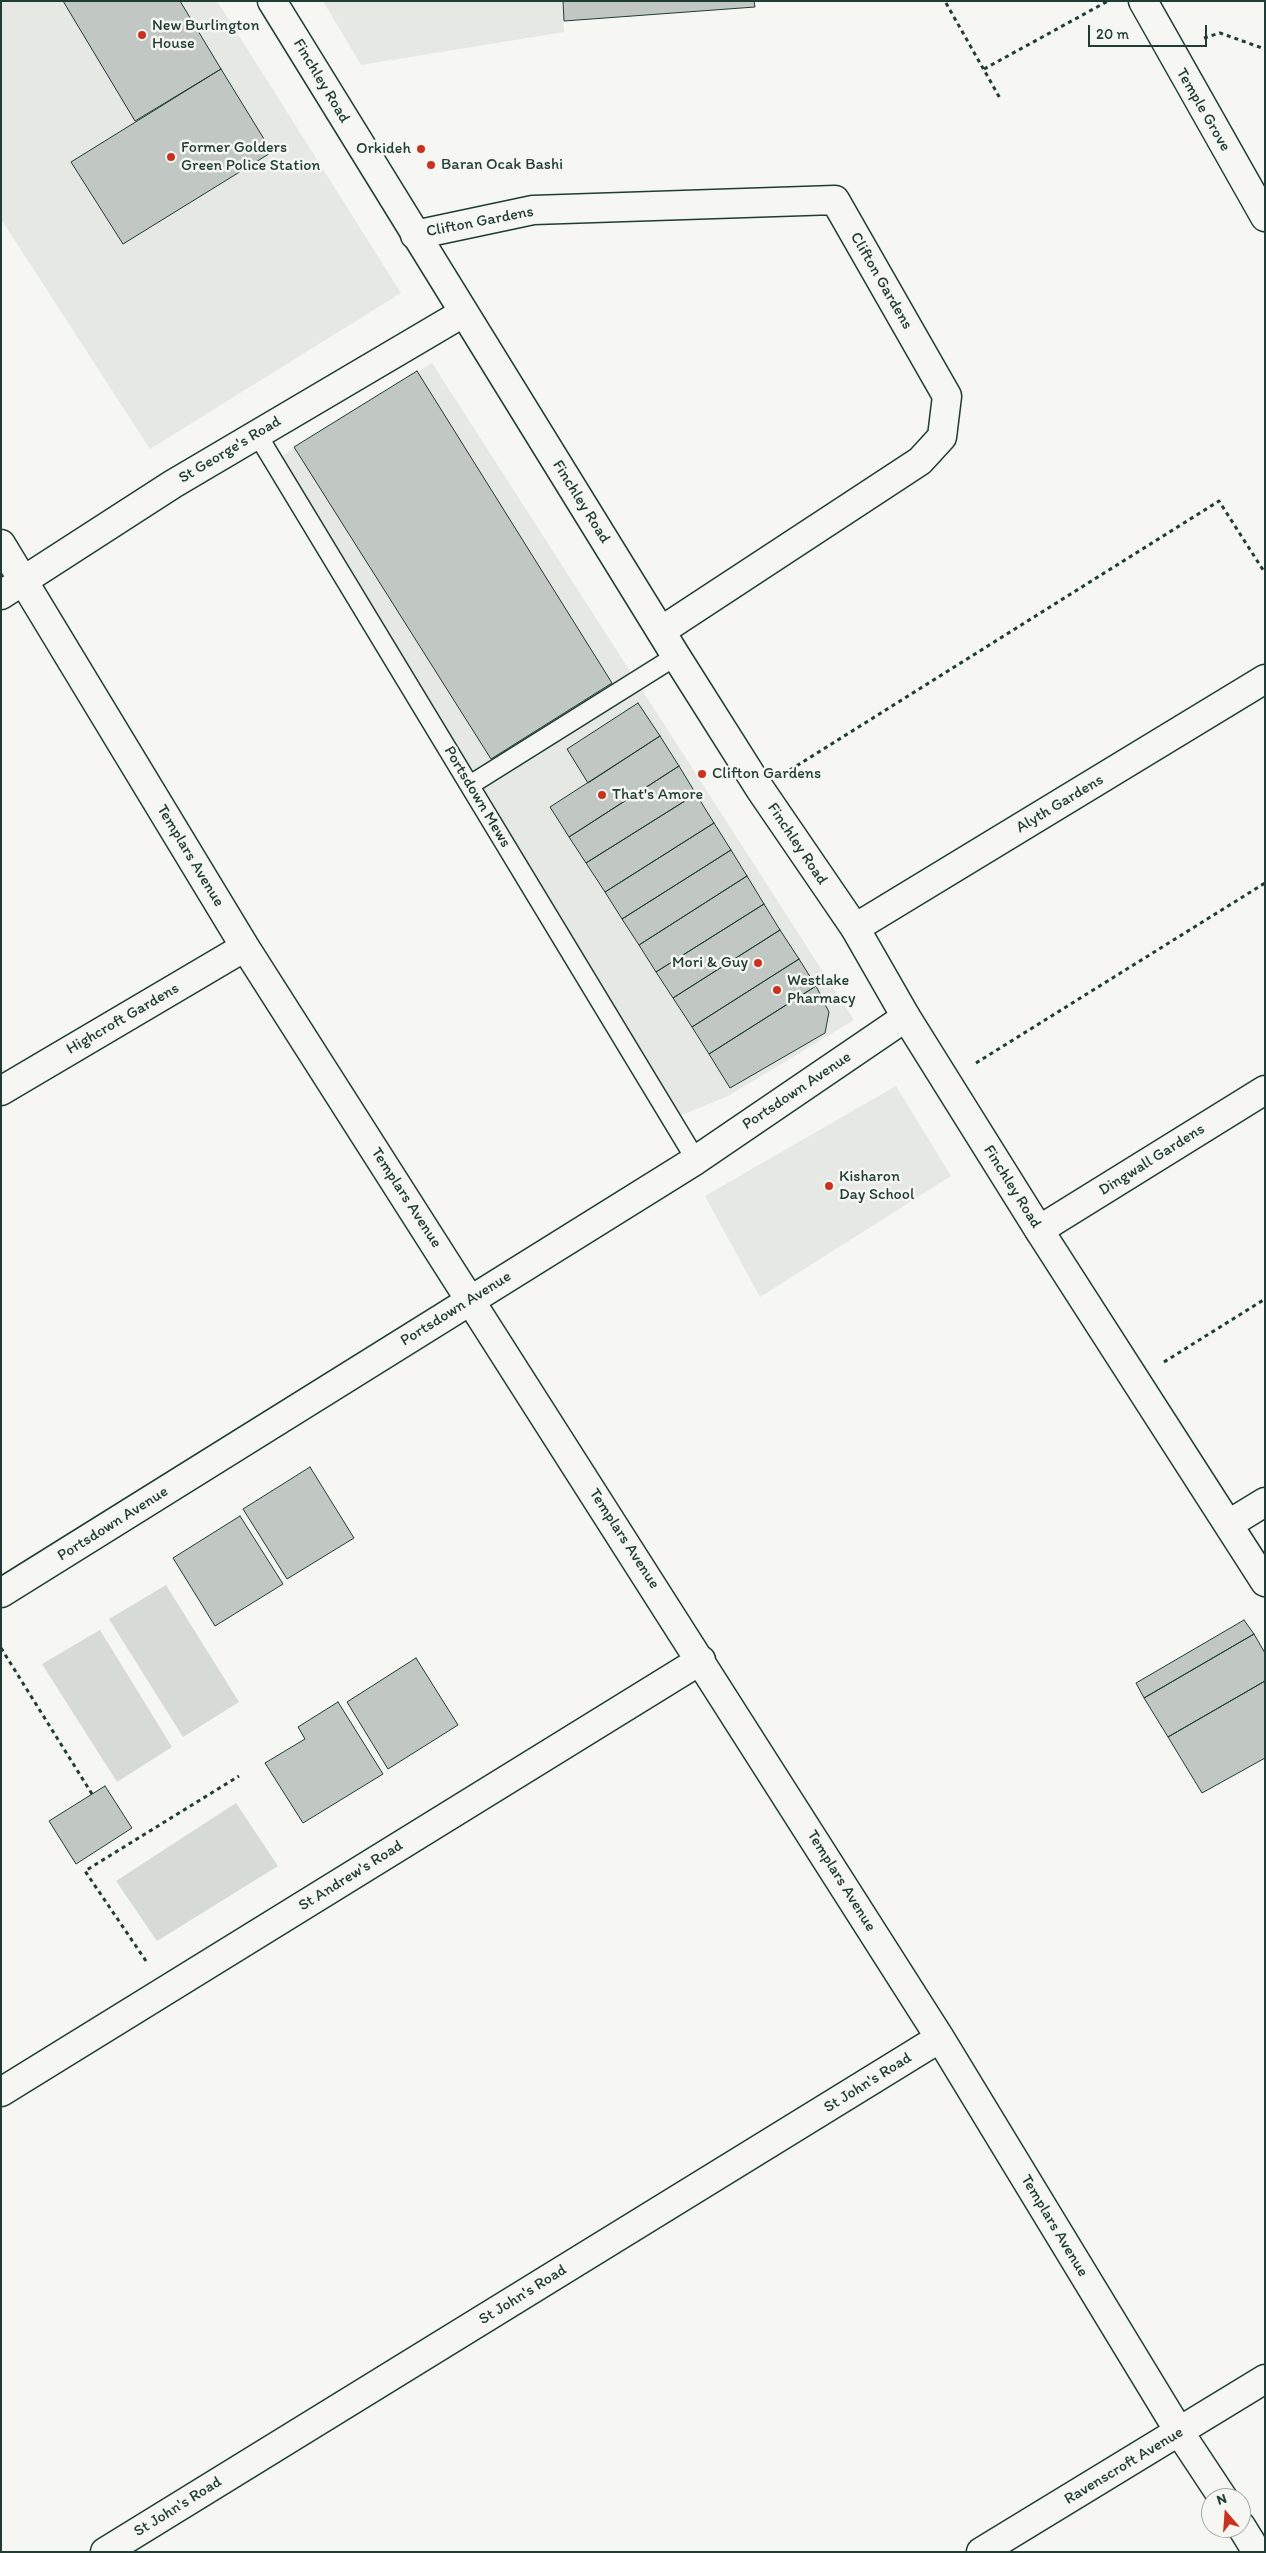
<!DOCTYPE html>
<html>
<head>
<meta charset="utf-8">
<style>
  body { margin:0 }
  #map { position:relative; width:1266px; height:2553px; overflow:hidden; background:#f6f6f2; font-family:Itim,sans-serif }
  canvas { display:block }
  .frame { position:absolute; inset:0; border:2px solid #1f3d34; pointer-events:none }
  .north { position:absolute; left:1201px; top:2488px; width:50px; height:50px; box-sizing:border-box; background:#f6f6f2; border:1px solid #a0aca6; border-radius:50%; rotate:342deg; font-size:14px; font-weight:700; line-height:20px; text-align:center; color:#1f3d34 }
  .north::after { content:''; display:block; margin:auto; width:18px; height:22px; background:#c8321e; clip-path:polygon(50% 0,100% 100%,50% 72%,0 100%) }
  .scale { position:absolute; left:1088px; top:25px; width:119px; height:22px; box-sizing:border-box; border:2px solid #1f3d34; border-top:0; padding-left:6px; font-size:15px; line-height:18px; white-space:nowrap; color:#1f3d34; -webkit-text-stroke:4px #f6f6f2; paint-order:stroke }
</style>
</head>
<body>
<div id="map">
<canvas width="1266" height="2553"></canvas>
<div class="frame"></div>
<div class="north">N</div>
<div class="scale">20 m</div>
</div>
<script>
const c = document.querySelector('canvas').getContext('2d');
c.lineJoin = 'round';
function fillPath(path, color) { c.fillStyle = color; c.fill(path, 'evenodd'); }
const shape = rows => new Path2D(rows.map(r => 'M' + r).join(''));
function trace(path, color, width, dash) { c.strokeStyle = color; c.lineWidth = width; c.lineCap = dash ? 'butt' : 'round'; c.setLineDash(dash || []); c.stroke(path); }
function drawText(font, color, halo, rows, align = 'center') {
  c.font = font + ' Itim,sans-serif'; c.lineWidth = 5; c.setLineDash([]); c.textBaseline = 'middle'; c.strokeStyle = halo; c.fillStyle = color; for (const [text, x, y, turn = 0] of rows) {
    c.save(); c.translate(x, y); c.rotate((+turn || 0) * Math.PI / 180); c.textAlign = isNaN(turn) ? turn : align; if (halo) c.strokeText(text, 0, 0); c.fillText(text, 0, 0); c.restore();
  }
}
fillPath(shape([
  [1,1,217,1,401,293,150,449,1,219],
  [323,1,562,1,564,32,361,65],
  [432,363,854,1020,728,1096,672,1119,274,461],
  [896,1086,951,1176,760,1297,705,1196]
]), '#e6e8e4');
fillPath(shape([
  [166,1585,239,1702,183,1737,109,1619],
  [100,1630,172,1747,117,1782,42,1664],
  [236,1803,278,1866,157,1941,116,1881]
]), '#d6dbd6');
const building = shape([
  [63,1,180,1,221,69,135,121,63,1],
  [563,1,754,1,755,7,564,21,563,1],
  [221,69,272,152,123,244,71,162,221,69],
  [417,371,612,683,491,759,294,447,417,371],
  [638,703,660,736,588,783,567,749,638,703],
  [660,736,679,766,569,837,550,807,660,736],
  [679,766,696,794,586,863,569,837,679,766],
  [696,794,714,823,605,892,586,863,696,794],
  [714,823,731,850,622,919,605,892,714,823],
  [731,850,747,876,639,945,622,919,731,850],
  [747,876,764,904,656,972,639,945,747,876],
  [764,904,780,930,673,998,656,972,764,904],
  [780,930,799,959,692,1027,673,998,780,930],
  [799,959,816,986,709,1054,692,1027,799,959],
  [816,986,829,1012,825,1033,730,1088,709,1054,816,986],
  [310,1467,354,1538,287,1579,243,1509,310,1467],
  [240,1516,283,1584,215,1626,173,1558,240,1516],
  [1244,1620,1254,1634,1144,1698,1136,1683,1244,1620],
  [1254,1634,1265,1653,1265,1681,1168,1737,1144,1698,1254,1634],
  [416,1658,458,1725,388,1769,347,1702,416,1658],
  [1265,1681,1265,1758,1202,1793,1168,1737,1265,1681],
  [338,1702,383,1774,303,1823,265,1763,305,1739,298,1727,338,1702],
  [105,1786,132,1828,76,1864,49,1821,105,1786]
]);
fillPath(building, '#c1c8c3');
trace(building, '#1f3d34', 1);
const service = shape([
  [257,434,696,1160],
  [470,785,676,656]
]);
const minor = shape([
  [1143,1,1265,217],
  [415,235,533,210,835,200,947,396,942,437,920,461,661,631],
  [1,544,245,947,940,2038,1180,2433,1223,2498],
  [1,595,173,484,463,313],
  [855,928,1265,679],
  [1,1091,245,947],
  [1039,1230,1265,1090],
  [1229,1524,1265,1502],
  [1,1593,696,1160,906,1017],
  [1,2092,701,1660],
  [1241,2526,1257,2552],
  [105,2552,940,2038],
  [981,2552,1265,2379]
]);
const primary = shape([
  [272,1,676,656,760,789,855,928,906,1017,1039,1230,1265,1582]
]);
trace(service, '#1f3d34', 21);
trace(minor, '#1f3d34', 31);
trace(primary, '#1f3d34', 31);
trace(shape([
  [946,3,1001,100],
  [1204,38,1220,33,1265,49],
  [984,69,1108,1],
  [790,770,1219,501,1265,573],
  [976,1063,1265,883],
  [1164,1362,1265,1299],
  [1,1648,92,1794],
  [146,1961,85,1871,239,1776]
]), '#1f3d34', 3, [4, 4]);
trace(service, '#f6f6f2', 18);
trace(minor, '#f6f6f2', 28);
trace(primary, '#f6f6f2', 28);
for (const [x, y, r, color] of [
  [142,35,5,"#c8321e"],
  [421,149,5,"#c8321e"],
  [171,157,5,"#c8321e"],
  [431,165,5,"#c8321e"],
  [702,774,5,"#c8321e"],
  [602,795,5,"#c8321e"],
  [758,963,5,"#c8321e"],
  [777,990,5,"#c8321e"],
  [829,1186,5,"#c8321e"]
]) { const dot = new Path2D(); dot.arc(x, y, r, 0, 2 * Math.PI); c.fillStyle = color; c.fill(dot); trace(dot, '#f6f6f2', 2); }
drawText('16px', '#1f3d34', '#f6f6f2', [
  ["New Burlington",152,26],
  ["House",152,44],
  ["Former Golders",181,148],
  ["Green Police Station",181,166],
  ["Orkideh",411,149,"right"],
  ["Baran Ocak Bashi",441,165],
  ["Clifton Gardens",712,774],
  ["That's Amore",612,795],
  ["Mori & Guy",748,963,"right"],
  ["Westlake",787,981],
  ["Pharmacy",787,999],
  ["Kisharon",839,1177],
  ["Day School",839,1195]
], 'left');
drawText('16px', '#1f3d34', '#f6f6f2', [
  ["Finchley Road",321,81,59],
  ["Temple Grove",1203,110,60],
  ["Clifton Gardens",480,222,-11],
  ["Clifton Gardens",881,281,60],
  ["St George's Road",230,450,-31],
  ["Finchley Road",581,502,58],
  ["Portsdown Mews",477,797,59],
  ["Alyth Gardens",1060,804,-31],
  ["Finchley Road",797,844,56],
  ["Templars Avenue",190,856,59],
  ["Highcroft Gardens",123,1019,-30],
  ["Portsdown Avenue",797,1091,-34],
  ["Dingwall Gardens",1152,1160,-32],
  ["Finchley Road",1012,1187,58],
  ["Templars Avenue",406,1198,57],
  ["Portsdown Avenue",456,1309,-32],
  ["Portsdown Avenue",113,1524,-32],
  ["Templars Avenue",624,1539,57],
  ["St Andrew's Road",351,1876,-32],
  ["Templars Avenue",841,1881,58],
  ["St John's Road",868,2083,-32],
  ["Templars Avenue",1054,2226,59],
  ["St John's Road",523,2295,-32],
  ["Ravenscroft Avenue",1124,2466,-31],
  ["St John's Road",178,2507,-32]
]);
</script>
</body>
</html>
